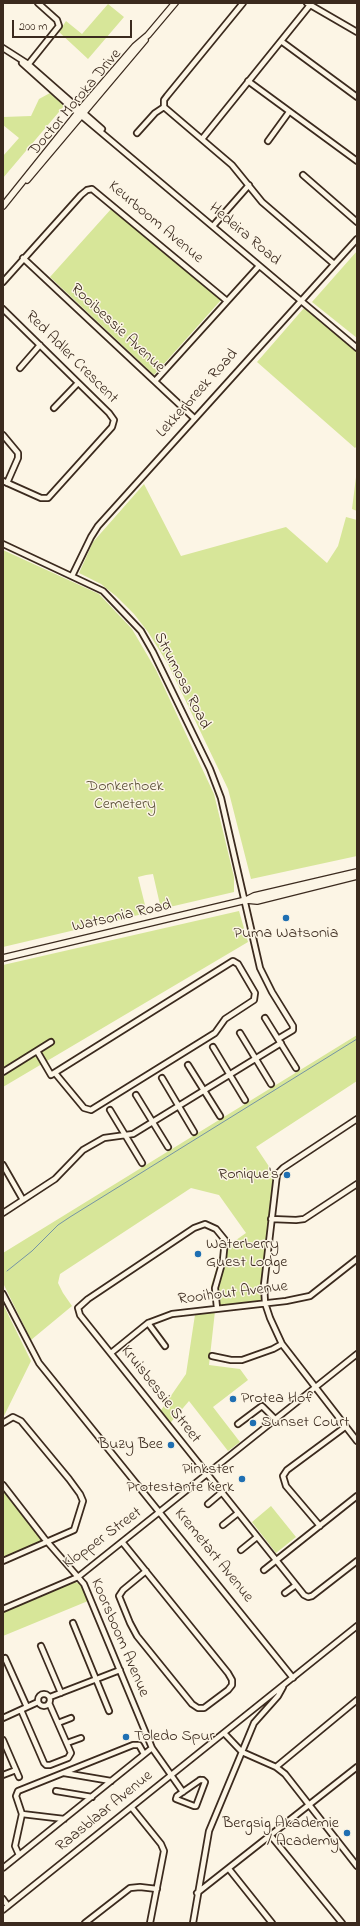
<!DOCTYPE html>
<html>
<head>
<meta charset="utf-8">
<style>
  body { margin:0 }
  #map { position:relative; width:360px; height:1926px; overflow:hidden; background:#fcf5e5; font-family:"Indie Flower",sans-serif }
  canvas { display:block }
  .frame { position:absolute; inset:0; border:4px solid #3b2a1e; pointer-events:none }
  .scale { position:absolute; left:12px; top:20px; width:120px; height:18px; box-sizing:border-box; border:2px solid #3b2a1e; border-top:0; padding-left:5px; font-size:12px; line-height:14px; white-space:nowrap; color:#3b2a1e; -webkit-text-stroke:3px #fcf5e5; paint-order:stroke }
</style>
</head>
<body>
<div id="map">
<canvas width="360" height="1926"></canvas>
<div class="frame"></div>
<div class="scale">200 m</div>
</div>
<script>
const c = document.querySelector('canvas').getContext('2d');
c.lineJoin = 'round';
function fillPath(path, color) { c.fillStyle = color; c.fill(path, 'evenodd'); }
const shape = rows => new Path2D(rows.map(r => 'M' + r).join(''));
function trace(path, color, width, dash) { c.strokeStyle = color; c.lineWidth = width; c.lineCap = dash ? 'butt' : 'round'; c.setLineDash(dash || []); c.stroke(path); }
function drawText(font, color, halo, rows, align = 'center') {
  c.font = font + ' "Indie Flower",sans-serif'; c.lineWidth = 3; c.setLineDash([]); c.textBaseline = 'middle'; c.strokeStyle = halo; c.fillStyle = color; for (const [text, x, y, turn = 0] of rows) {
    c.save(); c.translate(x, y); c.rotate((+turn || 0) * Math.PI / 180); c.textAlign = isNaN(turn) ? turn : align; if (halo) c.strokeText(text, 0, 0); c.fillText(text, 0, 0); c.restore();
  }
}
fillPath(shape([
  [108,4,124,17,88,59,59,32,66,21,82,34],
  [50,93,64,106,3,178,3,156,19,138,3,125,3,117,31,116,39,99],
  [112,208,221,300,154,375,50,277],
  [357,251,357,338,312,302],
  [304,308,357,352,357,446,355,448,257,362],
  [357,469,357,511,352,509],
  [144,484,181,556,286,527,327,563,338,546,346,517,357,520,357,856,251,879,228,789,168,664,148,632,134,614,116,596,101,584,79,573,93,542],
  [3,550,99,594,132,629,156,670,214,794,234,877,234,892,161,909,153,874,146,875,138,877,147,913,3,947],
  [239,911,248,942,3,1087,3,965],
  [357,1035,357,1081,256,1147,278,1180,267,1279,268,1306,215,1311,209,1365,240,1369,248,1380,213,1407,240,1442,228,1451,189,1401,166,1428,157,1416,186,1374,196,1308,214,1306,211,1286,222,1250,246,1233,219,1195,191,1188,60,1274,58,1283,63,1293,72,1306,31,1340,3,1283,3,1253],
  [3,1304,31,1361,3,1418],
  [3,1486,48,1542,3,1561],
  [271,1506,296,1537,276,1553,252,1522],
  [75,1582,81,1584,88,1601,3,1636,3,1612]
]), '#d7e699');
trace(shape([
  [7,1271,32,1251,58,1225,70,1217,357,1039]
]), '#7594a4', 1);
const minor = shape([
  [243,3,167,96,164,100,164,107,232,165,262,202,334,264],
  [307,3,357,32],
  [281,41,357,97],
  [3,48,28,64,102,129],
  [22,63,71,107,357,348],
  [27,66,59,26,57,20,38,3],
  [248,81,357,161],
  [137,133,155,113,164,107],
  [202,139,310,5],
  [268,141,289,112],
  [303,175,357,222],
  [213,226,249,185],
  [23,258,194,418],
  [3,282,81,195,87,190,92,189,227,301],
  [3,309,109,413,114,420,112,427,48,498,41,498,3,481],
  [20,368,40,345],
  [155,381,259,266],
  [54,408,78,383],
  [3,435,18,453,18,458,7,483],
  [3,544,103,591,141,631,153,652,210,769,221,798,260,968,272,992,293,1026,293,1030,278,1039],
  [72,576,91,537,98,526,357,239],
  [265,1018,296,1068],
  [240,1033,271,1084],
  [213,1047,245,1100],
  [37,1051,51,1075,233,961,238,964,255,993,254,1000,225,1019,215,1033,91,1110,84,1108,55,1073],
  [188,1065,220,1116],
  [3,1072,51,1042],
  [162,1078,194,1132],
  [136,1095,168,1147],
  [110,1110,142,1163],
  [357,1119,283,1168,277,1174,264,1285,265,1303,270,1318,282,1344,357,1441],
  [3,1165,23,1200],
  [3,1213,55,1179,83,1150,104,1138,133,1134,281,1043],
  [271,1219,296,1220,304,1219,357,1184],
  [3,1294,39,1363,293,1678],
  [217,1308,215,1288,223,1260,225,1240,216,1229,205,1224,194,1228,88,1299,78,1308,80,1315,304,1595,308,1597,312,1596,357,1561],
  [148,1323,165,1346],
  [111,1353,148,1323,172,1314,286,1301,310,1296,357,1259],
  [212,1356,231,1360,242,1360,273,1349,282,1344],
  [3,1423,13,1417,21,1421,69,1479,80,1494,83,1501,74,1530,3,1561],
  [238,1424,262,1406,276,1420],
  [3,1485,44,1538,84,1584,152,1748,183,1792],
  [208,1504,221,1493],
  [223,1525,238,1513],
  [320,1526,286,1486,283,1476,287,1470,345,1427],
  [123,1543,228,1673,232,1680,232,1685,228,1690,204,1708,198,1708,192,1704,137,1636,130,1623,119,1596,123,1590,146,1571],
  [241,1550,257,1537],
  [264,1570,357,1496],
  [285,1593,296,1585],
  [3,1609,78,1577,357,1354],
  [73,1623,109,1711],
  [41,1646,61,1693],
  [5,1658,27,1707],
  '38 1700a6 6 0 1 1 12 0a6 6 0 1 1-12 0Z',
  [50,1697,120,1670],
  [21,1710,44,1763,46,1765,50,1765,68,1758,71,1753,49,1703],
  [3,1718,38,1702],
  [58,1723,71,1718],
  [224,1733,242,1752,276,1767,285,1774,357,1866],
  [3,1740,19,1777],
  [67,1743,81,1738],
  [276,1767,357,1700],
  [64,1773,111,1781],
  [3,1775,16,1770],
  [200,1780,203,1780,205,1782,196,1806,194,1806,176,1799,177,1796,200,1780],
  [56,1791,92,1797],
  [132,1808,161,1844,164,1851,150,1923],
  [22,1814,64,1819],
  [271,1836,342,1923],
  [19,1855,15,1846,22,1814,16,1796,18,1791,133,1745,139,1745,144,1754],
  [3,1868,152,1748],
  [229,1869,272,1923],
  [197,1893,357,1767],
  [3,1899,8,1906],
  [3,1910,357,1626],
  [85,1923,130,1888,140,1887,157,1889],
  [193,1923,209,1831,254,1723,278,1696,283,1687]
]);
const major = shape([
  [27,180,145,40],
  [3,206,84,105,135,46,148,35,175,3],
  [246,900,254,896,357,872],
  [3,958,246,900,257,901,357,876]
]);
trace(minor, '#3b2a1e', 8);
trace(major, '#3b2a1e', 8);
trace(minor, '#fcf5e5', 4.5);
trace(major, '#fcf5e5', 5.5);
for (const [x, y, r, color] of [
  [286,918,4,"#1f6fb2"],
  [287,1175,4,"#1f6fb2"],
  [198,1254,4,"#1f6fb2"],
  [233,1399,4,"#1f6fb2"],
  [253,1423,4,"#1f6fb2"],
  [171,1445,4,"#1f6fb2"],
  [242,1479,4,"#1f6fb2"],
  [126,1737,4,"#1f6fb2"],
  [347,1833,4,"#1f6fb2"]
]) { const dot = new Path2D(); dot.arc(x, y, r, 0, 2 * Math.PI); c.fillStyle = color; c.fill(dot); trace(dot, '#fcf5e5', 1.5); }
drawText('16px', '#3b2a1e', '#fcf5e5', [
  ["Doctor Moroka Drive",76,103,-50],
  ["Keurboom Avenue",155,223,40],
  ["Hedeira Road",244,235,40],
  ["Rooibessie Avenue",117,329,43],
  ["Red Adler Crescent",71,358,45],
  ["Lekkerbreek Road",198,394,-48],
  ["Strumosa Road",181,681,63],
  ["Watsonia Road",122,917,-13],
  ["Rooihout Avenue",233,1294,-7],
  ["Kruisbessie Street",160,1395,52],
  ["Klopper Street",103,1539,-36],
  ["Kremetart Avenue",213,1556,51],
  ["Koorsboom Avenue",119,1638,67],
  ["Raasblaar Avenue",105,1812,-39]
]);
drawText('16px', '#5a5037', '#fcf5e5', [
  ["Donkerhoek",125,787],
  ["Cemetery",125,805]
]);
drawText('16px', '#3b2a1e', '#fcf5e5', [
  ["Puma Watsonia",286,934,"center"],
  ["Ronique's",279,1175],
  ["Waterberry",206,1245,"left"],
  ["Guest Lodge",206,1263,"left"],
  ["Protea Hof",241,1399,"left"],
  ["Sunset Court",261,1423,"left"],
  ["Buzy Bee",163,1445],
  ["Pinkster",234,1470],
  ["Protestante Kerk",234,1488],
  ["Toledo Spur",134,1737,"left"],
  ["Bergsig Akademie",339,1824],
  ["/ Academy",339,1842]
], 'right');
</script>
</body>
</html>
